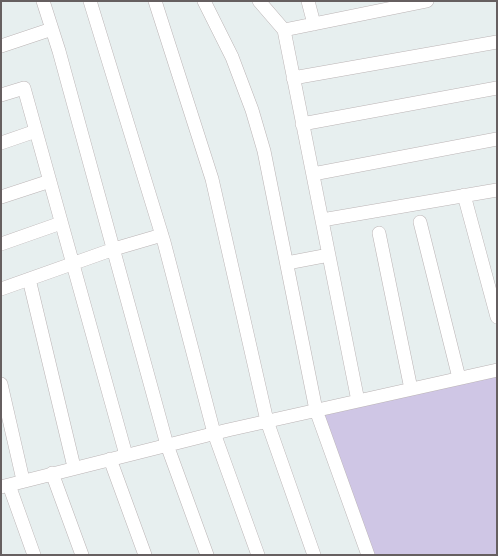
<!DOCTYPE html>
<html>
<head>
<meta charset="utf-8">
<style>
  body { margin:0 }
  #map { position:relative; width:498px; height:556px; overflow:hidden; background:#e7efef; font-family:"Archivo Narrow",sans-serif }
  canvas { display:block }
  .frame { position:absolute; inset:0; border:2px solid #665f60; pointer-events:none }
</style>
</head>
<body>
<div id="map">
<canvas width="498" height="556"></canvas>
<div class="frame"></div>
</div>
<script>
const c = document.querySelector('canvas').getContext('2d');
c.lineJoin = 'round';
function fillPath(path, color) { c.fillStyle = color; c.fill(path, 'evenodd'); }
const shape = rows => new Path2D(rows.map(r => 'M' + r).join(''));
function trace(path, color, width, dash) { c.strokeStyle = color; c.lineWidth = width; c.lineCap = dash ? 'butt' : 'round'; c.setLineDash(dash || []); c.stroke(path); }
fillPath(shape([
  [497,370,497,555,365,555,311,411]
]), '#cfc6e5');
const minor = shape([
  [43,1,59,51,167,445,207,555],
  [90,1,164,242,214,433,258,555],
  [155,1,212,179,267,421,314,555],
  [204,1,232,57,252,110,264,151,316,410,368,555],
  [259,1,284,30,358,401],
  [308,1,314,24],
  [284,30,427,1],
  [1,46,52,29],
  [293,78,497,42],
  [1,95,24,88,126,455],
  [302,124,497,88],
  [1,143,36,131],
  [313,174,497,139],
  [464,195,497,317],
  [1,197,50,181],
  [322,220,497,190],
  [420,222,459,378],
  [379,233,411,389],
  [1,244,61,223],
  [287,263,329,255],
  [29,279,74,467],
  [1,289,114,249,162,235],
  [1,384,23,480],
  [110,459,145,555],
  [52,473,82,555],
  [9,485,34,555],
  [1,487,228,430,497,370]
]);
trace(minor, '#bbb4b5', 14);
trace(minor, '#fff', 13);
</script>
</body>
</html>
